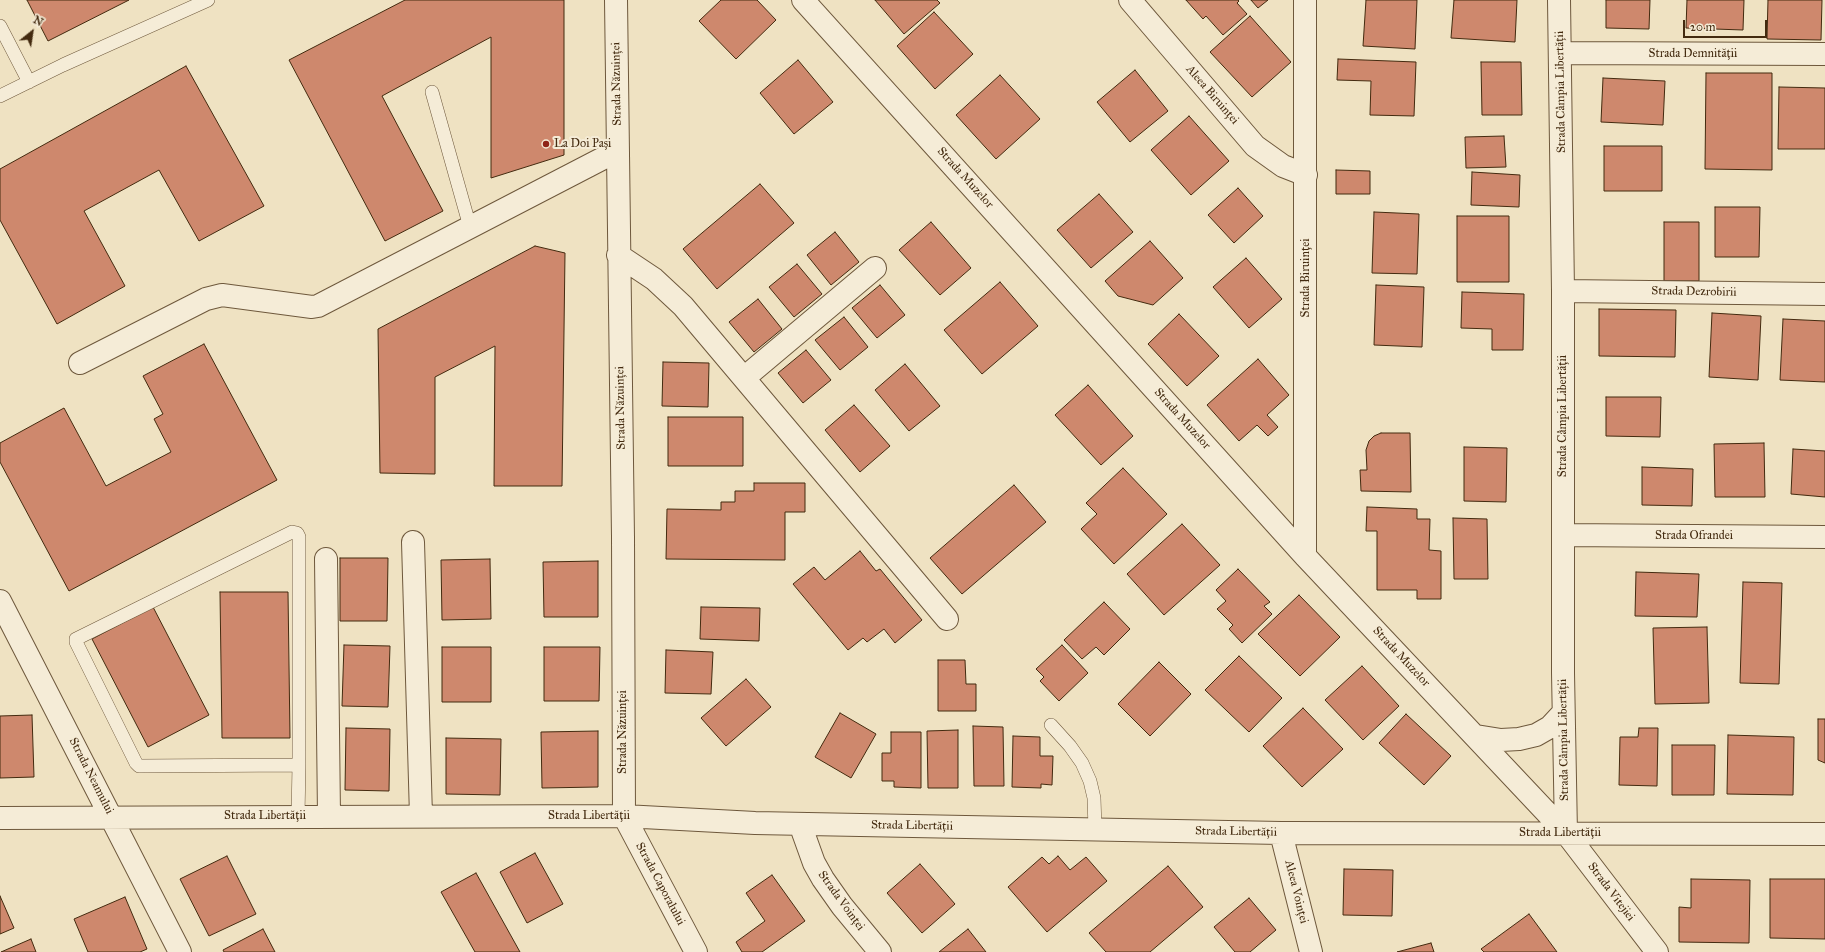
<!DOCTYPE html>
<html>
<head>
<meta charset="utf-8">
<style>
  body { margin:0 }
  #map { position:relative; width:1825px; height:952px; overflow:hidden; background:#efe2c2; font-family:"IM FELL Great Primer",serif }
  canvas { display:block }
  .north { position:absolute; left:12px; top:12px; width:40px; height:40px; -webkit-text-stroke:3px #f5ecd7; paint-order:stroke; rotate:30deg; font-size:11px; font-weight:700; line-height:16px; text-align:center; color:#432a0f }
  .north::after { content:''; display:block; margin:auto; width:14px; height:18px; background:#432a0f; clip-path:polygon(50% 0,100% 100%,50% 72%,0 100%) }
  .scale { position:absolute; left:1683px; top:20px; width:84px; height:18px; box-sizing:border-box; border:2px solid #432a0f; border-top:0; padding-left:5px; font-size:12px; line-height:14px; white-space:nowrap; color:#432a0f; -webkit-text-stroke:3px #f5ecd7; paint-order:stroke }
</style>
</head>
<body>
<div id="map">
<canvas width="1825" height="952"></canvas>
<div class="north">N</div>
<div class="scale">20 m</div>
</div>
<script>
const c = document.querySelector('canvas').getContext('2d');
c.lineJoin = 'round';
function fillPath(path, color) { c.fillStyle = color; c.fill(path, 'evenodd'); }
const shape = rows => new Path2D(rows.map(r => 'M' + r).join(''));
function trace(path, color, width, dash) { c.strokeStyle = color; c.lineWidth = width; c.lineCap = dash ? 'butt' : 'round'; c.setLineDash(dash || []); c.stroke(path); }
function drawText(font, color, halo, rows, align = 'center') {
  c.font = font + ' "IM FELL Great Primer",serif'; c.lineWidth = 4; c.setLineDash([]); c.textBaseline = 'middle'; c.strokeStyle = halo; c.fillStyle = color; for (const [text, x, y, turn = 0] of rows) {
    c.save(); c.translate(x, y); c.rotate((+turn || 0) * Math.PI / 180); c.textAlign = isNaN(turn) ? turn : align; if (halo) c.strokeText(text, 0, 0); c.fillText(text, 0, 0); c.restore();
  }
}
const building = shape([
  [27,0,129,0,48,41,27,0],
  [405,0,564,0,564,155,491,178,491,37,382,96,443,211,385,241,289,60,405,0],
  [721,0,757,0,776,20,736,59,699,21,721,0],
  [875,0,937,0,940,3,904,34,875,0],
  [1186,0,1238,0,1239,1,1237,3,1247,14,1223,35,1206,16,1203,19,1186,0],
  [1251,0,1268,0,1258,8,1251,0],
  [1366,0,1417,0,1415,49,1363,46,1366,0],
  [1454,0,1517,0,1515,42,1451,38,1454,0],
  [1606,0,1650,0,1649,29,1606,28,1606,0],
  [1687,0,1744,0,1743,30,1686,28,1687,0],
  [1768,0,1822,0,1821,40,1767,39,1768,0],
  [934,12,973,54,935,89,897,46,934,12],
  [1250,16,1291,62,1252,97,1210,52,1250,16],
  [1338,59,1416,62,1414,116,1370,115,1371,81,1337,80,1338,59],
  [798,60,833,102,794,134,760,93,798,60],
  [1481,62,1521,62,1522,115,1482,115,1481,62],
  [186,66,264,206,199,241,159,170,84,211,125,286,57,324,0,220,0,169,186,66],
  [1135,70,1168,111,1130,142,1097,102,1135,70],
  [1706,73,1772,73,1772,170,1705,169,1706,73],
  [1000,75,1040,119,996,159,956,115,1000,75],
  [1603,78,1665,81,1663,125,1601,122,1603,78],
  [1779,87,1825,88,1825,149,1778,149,1779,87],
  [1189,116,1229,161,1191,195,1151,150,1189,116],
  [1504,136,1506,167,1466,168,1465,137,1504,136],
  [1604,146,1662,146,1662,191,1604,191,1604,146],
  [1336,170,1370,171,1370,194,1336,194,1336,170],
  [1472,172,1520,175,1519,207,1471,205,1472,172],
  [760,184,794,223,717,289,683,249,760,184],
  [1238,188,1263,216,1234,243,1208,215,1238,188],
  [1099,194,1133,232,1091,268,1057,230,1099,194],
  [1715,207,1760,207,1759,257,1715,257,1715,207],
  [1374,212,1419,214,1417,274,1372,273,1374,212],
  [1457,216,1509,216,1509,282,1457,282,1457,216],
  [931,222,971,268,940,295,899,250,931,222],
  [1664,222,1699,222,1699,281,1664,281,1664,222],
  [835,232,859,262,831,285,807,255,835,232],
  [1150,241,1183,278,1153,305,1118,296,1105,281,1150,241],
  [535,246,565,253,562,486,494,486,495,346,435,377,435,474,380,473,378,329,535,246],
  [1246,258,1282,299,1249,328,1213,287,1246,258],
  [797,264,822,294,794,317,769,287,797,264],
  [1000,282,1038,326,982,374,944,330,1000,282],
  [880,285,905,315,877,338,852,308,880,285],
  [1376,285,1424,287,1422,347,1374,345,1376,285],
  [1462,292,1524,294,1523,350,1492,350,1492,329,1461,328,1462,292],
  [758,299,782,329,754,352,729,322,758,299],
  [1599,309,1676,310,1675,357,1599,356,1599,309],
  [1712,313,1761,316,1758,380,1709,377,1712,313],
  [1179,314,1219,356,1187,386,1148,344,1179,314],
  [844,317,868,347,840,370,815,340,844,317],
  [1783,319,1825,321,1825,382,1780,380,1783,319],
  [204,344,277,480,69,591,0,462,0,443,64,408,106,486,171,452,154,419,163,414,143,376,204,344],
  [806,350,831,380,803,403,778,373,806,350],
  [1258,359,1289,395,1267,415,1278,427,1268,436,1257,425,1239,441,1207,405,1258,359],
  [663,362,709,363,708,407,662,406,663,362],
  [905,364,940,406,909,431,875,390,905,364],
  [1088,385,1133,436,1101,465,1055,415,1088,385],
  [1606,397,1661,397,1660,437,1606,436,1606,397],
  [854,405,890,446,860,472,825,430,854,405],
  [668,417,743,417,743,466,668,466,668,417],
  [1381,433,1410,433,1411,492,1361,491,1360,470,1367,470,1366,450,1369,441,1374,436,1381,433],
  [1764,443,1765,497,1715,497,1714,444,1764,443],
  [1464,447,1507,448,1506,502,1464,501,1464,447],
  [1793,449,1825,451,1825,497,1791,494,1793,449],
  [1642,467,1693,469,1692,506,1642,505,1642,467],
  [1123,468,1167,514,1114,564,1081,529,1097,514,1086,503,1123,468],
  [754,483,805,483,805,512,785,512,785,560,666,559,667,509,721,510,721,502,735,502,735,491,754,491,754,483],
  [1014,485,1046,522,962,594,930,558,1014,485],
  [1367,507,1417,509,1417,519,1430,519,1429,550,1441,551,1441,599,1417,599,1417,590,1377,590,1377,531,1366,531,1367,507],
  [1453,518,1487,519,1488,579,1454,579,1453,518],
  [1182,524,1220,565,1164,615,1127,574,1182,524],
  [860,551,876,571,880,569,922,620,895,643,884,629,867,642,863,638,848,650,793,584,814,567,825,580,860,551],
  [340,558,388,558,387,621,340,621,340,558],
  [490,559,491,619,442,620,441,560,490,559],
  [598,561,598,617,544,617,543,562,598,561],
  [1238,569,1270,602,1264,606,1272,614,1242,643,1229,629,1233,625,1217,609,1226,601,1216,590,1238,569],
  [1636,572,1699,574,1697,617,1635,616,1636,572],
  [1743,582,1782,583,1779,684,1740,683,1743,582],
  [220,592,288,592,290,738,222,738,220,592],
  [1299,595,1340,637,1300,676,1258,634,1299,595],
  [1104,602,1130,629,1104,655,1096,647,1082,659,1064,640,1104,602],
  [153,607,209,715,148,747,92,639,153,607],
  [701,607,760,608,759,641,700,639,701,607],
  [1707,627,1709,703,1655,704,1653,628,1707,627],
  [344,645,390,646,388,707,342,706,344,645],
  [1062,645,1088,673,1059,701,1040,681,1044,677,1036,669,1062,645],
  [442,647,491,647,491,702,442,702,442,647],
  [544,647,600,647,599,701,544,701,544,647],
  [666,650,713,652,711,694,665,693,666,650],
  [1239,656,1282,698,1249,732,1205,690,1239,656],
  [938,660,965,660,966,684,976,684,976,711,938,711,938,660],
  [1159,662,1191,694,1150,736,1118,704,1159,662],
  [1362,666,1399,706,1363,740,1325,700,1362,666],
  [746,679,771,707,726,746,701,718,746,679],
  [1303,708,1343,749,1302,787,1263,746,1303,708],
  [840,713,876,734,851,778,815,757,840,713],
  [1406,714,1451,756,1424,785,1379,743,1406,714],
  [32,715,34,777,0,778,0,716,32,715],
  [1818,719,1825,719,1825,763,1818,760,1818,719],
  [973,726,1003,727,1004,786,974,786,973,726],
  [346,728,390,729,389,791,345,790,346,728],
  [1639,728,1658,728,1657,786,1619,785,1620,737,1638,737,1639,728],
  [958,730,958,788,928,788,927,731,958,730],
  [598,731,598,787,542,788,541,732,598,731],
  [891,732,921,732,921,788,894,787,894,781,882,781,882,753,891,753,891,732],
  [1728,735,1794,737,1793,795,1727,794,1728,735],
  [1013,736,1040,737,1040,756,1053,756,1052,785,1041,784,1041,788,1012,787,1013,736],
  [446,738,501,739,500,795,446,794,446,738],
  [1672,745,1715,745,1714,795,1672,795,1672,745],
  [535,853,563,904,527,923,500,872,535,853],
  [227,856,256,914,209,936,180,879,227,856],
  [1058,856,1070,870,1086,857,1107,881,1047,932,1008,887,1042,857,1049,864,1058,856],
  [920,864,955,904,922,933,887,893,920,864],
  [1168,866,1203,907,1150,952,1106,952,1089,933,1168,866],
  [1344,869,1393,870,1392,916,1343,915,1344,869],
  [476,873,520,952,475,952,441,892,476,873],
  [772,875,805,921,762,952,742,952,736,942,765,921,746,893,772,875],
  [1691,879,1750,880,1749,943,1679,942,1679,907,1691,908,1691,879],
  [1770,879,1825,879,1825,939,1770,938,1770,879],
  [0,896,14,928,0,934,0,896],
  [125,897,147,949,140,952,88,952,74,919,125,897],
  [1249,898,1276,930,1250,952,1235,952,1214,927,1249,898],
  [1529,914,1557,952,1484,952,1481,949,1529,914],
  [263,929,275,952,224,952,223,950,263,929],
  [968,929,986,952,939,952,968,929],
  [31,939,36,952,1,952,31,939],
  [1431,943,1434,952,1397,952,1431,943]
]);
fillPath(building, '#ce886d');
trace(building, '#432a0f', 1);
const lane = shape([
  [0,26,29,82],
  [432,92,470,227],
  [0,96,63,65,208,0],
  [1051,725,1070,746,1082,763,1090,781,1094,798,1095,829],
  [298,816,299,765,299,537,297,533,292,532,76,639,76,642,136,763,139,766,299,765]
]);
const street = shape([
  [616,0,623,537,624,816,696,952],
  [803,0,1305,556,1566,833,1657,952],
  [1130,0,1255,146,1283,166,1306,175],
  [1559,0,1563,291,1563,673,1566,833],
  [1561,53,1825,54],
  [618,255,654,279,683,306,947,619],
  [1563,291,1825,294],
  [80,363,206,299,222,295,312,307,318,306,617,151],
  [744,378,875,268],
  [1563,535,1825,537],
  [413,542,421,816],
  [1305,556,1305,0],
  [326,559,329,816],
  [0,601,180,952],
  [1476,736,1501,740,1519,739,1536,735,1550,727,1563,713],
  [0,818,624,816,755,823,1281,833,1825,834],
  [800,824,814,863,823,879,842,906,880,952],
  [1281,833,1311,952]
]);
trace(lane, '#6e583c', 14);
trace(street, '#6e583c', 24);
trace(lane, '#f5ecd7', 13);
trace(street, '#f5ecd7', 22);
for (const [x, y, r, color] of [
  [546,144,4,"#8f2418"]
]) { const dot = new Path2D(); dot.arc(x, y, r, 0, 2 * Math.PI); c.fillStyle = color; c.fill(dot); trace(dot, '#f5ecd7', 1.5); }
drawText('12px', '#432a0f', '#f5ecd7', [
  ["Strada Demnității",1693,54],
  ["Strada Năzuinței",617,84,-91],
  ["Strada Câmpia Libertății",1561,92,-91],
  ["Aleea Biruinței",1212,95,49],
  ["Strada Muzelor",965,178,48],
  ["Strada Biruinței",1306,278,-90],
  ["Strada Dezrobirii",1694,292,1],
  ["Strada Năzuinței",621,408,-91],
  ["Strada Câmpia Libertății",1563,416,-90],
  ["Strada Muzelor",1182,419,48],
  ["Strada Ofrandei",1694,536],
  ["Strada Muzelor",1401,657,47],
  ["Strada Năzuinței",623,732,-90],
  ["Strada Câmpia Libertății",1564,740,-91],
  ["Strada Neamului",91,776,63],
  ["Strada Libertății",265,816],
  ["Strada Libertății",589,816],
  ["Strada Libertății",912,826,1],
  ["Strada Libertății",1236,832,1],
  ["Strada Libertății",1560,833],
  ["Strada Caporalului",660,884,62],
  ["Aleea Voinței",1296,892,76],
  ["Strada Vitejiei",1611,892,53],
  ["Strada Voinței",841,901,54]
]);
drawText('12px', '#432a0f', '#f5ecd7', [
  ["La Doi Pași",554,144]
], 'left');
</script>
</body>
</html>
